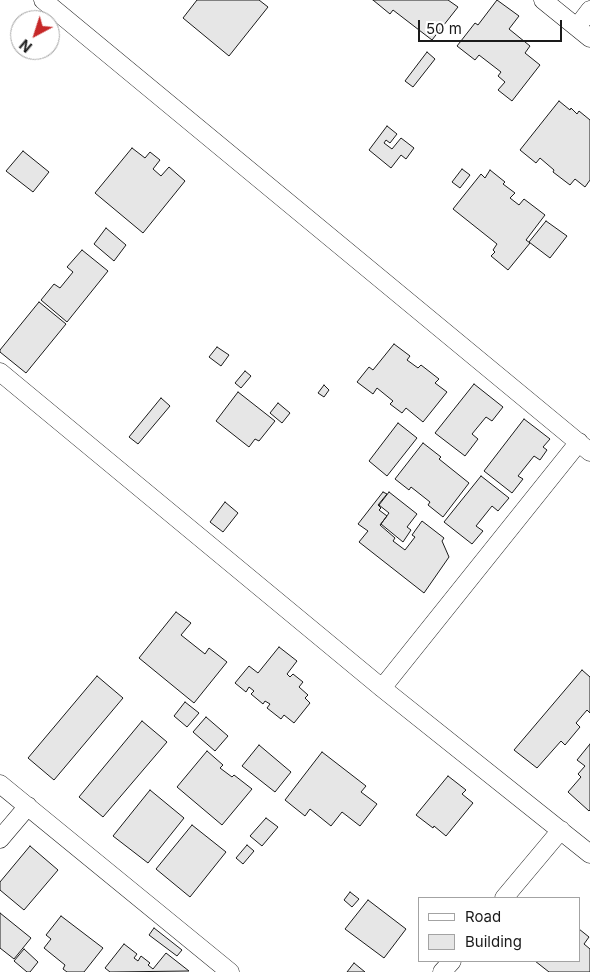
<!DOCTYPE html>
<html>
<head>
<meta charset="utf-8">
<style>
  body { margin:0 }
  #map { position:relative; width:590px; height:972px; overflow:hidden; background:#fff; font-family:Inter,sans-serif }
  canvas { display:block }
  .legend { position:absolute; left:418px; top:897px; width:162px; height:65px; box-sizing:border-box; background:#fff; border:1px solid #a3a3a3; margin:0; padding:6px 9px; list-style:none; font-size:15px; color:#1a1a1a }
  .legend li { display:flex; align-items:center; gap:10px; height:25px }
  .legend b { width:25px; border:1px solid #a3a3a3 }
  .north { position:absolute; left:10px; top:10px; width:50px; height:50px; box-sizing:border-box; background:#fff; border:1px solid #a3a3a3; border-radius:50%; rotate:220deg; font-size:14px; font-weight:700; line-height:20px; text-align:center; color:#1a1a1a }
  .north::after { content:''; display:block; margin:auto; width:18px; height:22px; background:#c62828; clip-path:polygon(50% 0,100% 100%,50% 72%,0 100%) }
  .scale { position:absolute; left:418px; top:20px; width:144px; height:22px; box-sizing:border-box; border:2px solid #1a1a1a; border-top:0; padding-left:6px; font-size:15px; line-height:18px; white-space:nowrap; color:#1a1a1a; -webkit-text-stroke:4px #fff; paint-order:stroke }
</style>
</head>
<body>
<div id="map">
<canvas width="590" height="972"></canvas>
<ul class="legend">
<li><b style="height:6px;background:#fff"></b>Road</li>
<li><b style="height:14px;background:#e6e6e6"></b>Building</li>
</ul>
<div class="north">N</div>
<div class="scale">50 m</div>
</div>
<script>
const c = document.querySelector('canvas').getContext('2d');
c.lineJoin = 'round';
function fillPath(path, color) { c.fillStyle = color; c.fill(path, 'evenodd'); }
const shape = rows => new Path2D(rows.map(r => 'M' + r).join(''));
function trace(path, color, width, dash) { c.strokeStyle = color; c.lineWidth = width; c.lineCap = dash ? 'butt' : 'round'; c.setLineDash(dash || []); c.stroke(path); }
const building = shape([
  [197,0,259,0,268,7,229,56,183,18,197,0],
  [373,0,448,0,458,7,432,40,393,10,390,14,373,0],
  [497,0,519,16,509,29,530,46,525,53,540,65,512,101,498,90,505,82,498,76,501,72,479,55,475,60,457,46,475,23,478,25,497,0],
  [427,52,435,59,413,87,405,81,427,52],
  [559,101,570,110,571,108,577,114,579,111,590,120,590,180,585,187,575,179,570,185,553,172,554,170,540,158,536,163,520,150,559,101],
  [387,126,397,134,390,143,386,140,384,143,392,149,401,138,414,148,406,159,401,155,391,168,369,150,387,126],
  [132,148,145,158,150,152,160,160,153,169,161,176,169,167,185,181,143,233,95,193,132,148],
  [23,151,49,172,33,192,6,171,23,151],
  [462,169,470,175,460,188,452,182,462,169],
  [490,170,505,182,503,184,515,193,510,198,519,205,524,199,545,215,526,240,530,243,508,270,491,256,495,252,493,250,497,244,453,209,481,174,485,178,490,170],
  [546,221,567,236,550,258,529,242,546,221],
  [106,228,126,245,114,261,94,244,106,228],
  [82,250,108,271,67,322,41,300,54,284,60,288,73,272,67,267,82,250],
  [39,302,66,324,26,373,0,352,0,350,39,302],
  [394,344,410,356,407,360,418,368,421,365,439,379,435,383,447,392,423,422,406,408,402,413,390,404,393,401,377,388,373,394,357,382,369,367,373,370,394,344],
  [217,347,229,355,221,366,209,357,217,347],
  [245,371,251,376,241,388,235,383,245,371],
  [474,384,503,407,492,421,486,417,472,434,478,439,465,456,435,433,474,384],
  [324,385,329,390,324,397,318,393,324,385],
  [238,392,275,421,259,441,255,439,249,447,216,421,238,392],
  [161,398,170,406,138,444,129,437,161,398],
  [278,403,290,413,282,423,270,413,278,403],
  [524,419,550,439,543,447,547,450,540,460,534,456,518,476,523,479,512,493,484,471,524,419],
  [398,423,417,438,387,476,369,461,398,423],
  [423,443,441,457,439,459,469,483,443,517,428,505,430,502,411,487,409,490,395,479,423,443],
  [481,476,509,498,498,511,492,506,476,526,483,531,472,544,444,522,481,476],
  [383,492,387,494,378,505,381,508,379,510,387,516,380,525,395,538,393,541,405,550,415,537,412,535,422,521,444,538,442,541,449,557,424,593,359,542,368,531,358,524,383,492],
  [389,492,417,514,407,527,411,530,403,542,381,524,389,513,379,505,389,492],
  [225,502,238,513,223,532,210,522,225,502],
  [176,612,191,623,181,635,205,654,209,648,227,662,194,703,139,658,176,612],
  [279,647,297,661,287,674,290,677,293,674,303,682,299,687,308,695,305,698,310,703,294,723,284,715,281,719,267,708,270,704,265,701,263,704,251,694,254,691,249,687,246,692,235,683,249,666,258,673,279,647],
  [582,670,590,677,590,713,587,710,576,723,580,727,565,745,561,741,537,768,514,750,582,670],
  [97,676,123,698,54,780,28,758,97,676],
  [185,702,199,713,187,727,174,716,185,702],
  [206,717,228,736,215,751,193,732,206,717],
  [142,721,167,742,103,817,79,797,142,721],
  [590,744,590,810,589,811,568,792,581,777,578,774,585,766,577,760,590,744],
  [259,745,291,772,275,792,242,766,259,745],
  [207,751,223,765,220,768,232,777,234,775,252,789,222,825,177,787,207,751],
  [322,752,366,786,361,792,377,804,360,826,342,812,331,826,310,809,305,816,285,800,322,752],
  [448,776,466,790,462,794,473,803,446,836,434,826,433,828,416,815,448,776],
  [150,790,184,818,148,863,113,836,150,790],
  [266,818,278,827,262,846,250,836,266,818],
  [192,825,226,852,190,897,156,869,192,825],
  [247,845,254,851,243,864,236,858,247,845],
  [30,846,58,870,24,910,0,890,0,882,30,846],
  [350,892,359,899,352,907,344,900,350,892],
  [368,900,406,929,384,958,345,929,368,900],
  [0,913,31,938,14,959,0,948,0,913],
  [61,916,103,948,84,972,67,972,63,969,65,965,44,948,51,939,46,935,61,916],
  [154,928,182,950,177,956,149,935,154,928],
  [579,929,589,937,584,944,590,949,590,972,549,972,535,961,579,961,579,929],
  [124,944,137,954,134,958,138,961,141,956,150,963,148,965,153,969,166,953,189,971,110,972,105,968,124,944],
  [24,949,38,962,30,972,27,972,14,961,24,949],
  [354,963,365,972,347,972,354,963]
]);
fillPath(building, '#e6e6e6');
trace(building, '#1a1a1a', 1);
const minor = shape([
  [43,0,590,452],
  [543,0,590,38],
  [577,27,590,10],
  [0,372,382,688,590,854],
  [382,688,579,442],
  [0,784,230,972],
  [0,839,28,806],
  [504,898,561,830],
  [442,972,452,961]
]);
trace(minor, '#1a1a1a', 19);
trace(minor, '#fff', 18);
</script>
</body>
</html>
